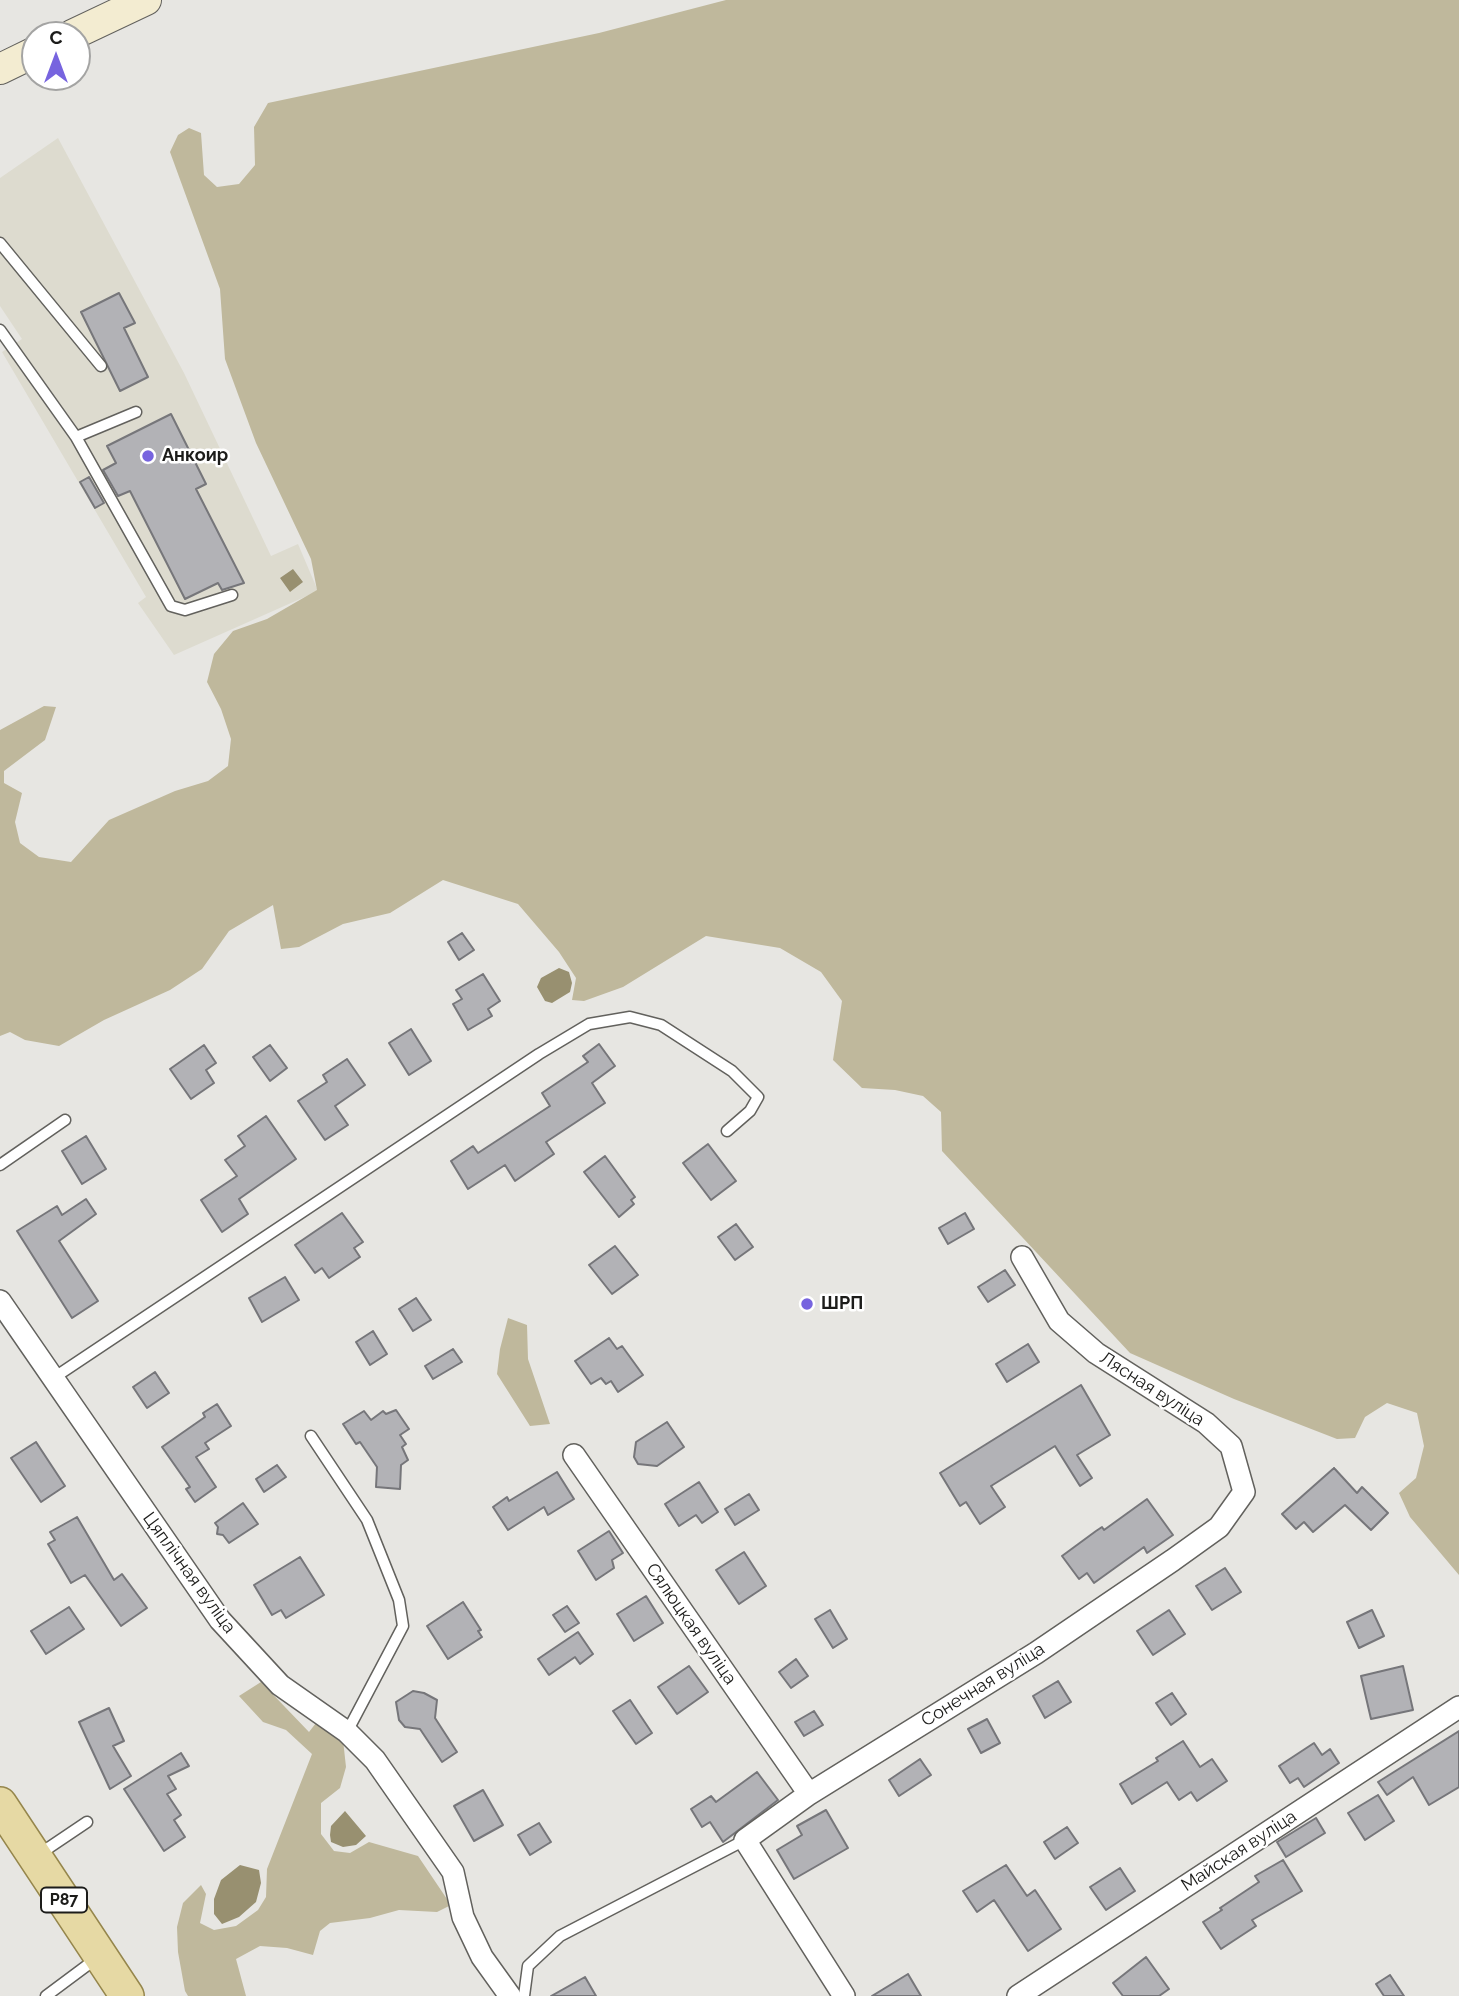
<!DOCTYPE html>
<html>
<head>
<meta charset="utf-8">
<style>
  body { margin:0 }
  #map { position:relative; width:1459px; height:1996px; overflow:hidden; background:#e7e6e2; font-family:Raleway,sans-serif }
  canvas { display:block }
  .north { position:absolute; left:21px; top:21px; width:70px; height:70px; box-sizing:border-box; background:#fff; border:2px solid #a4a4a3; border-radius:50%; rotate:0deg; font-size:19px; font-weight:700; line-height:28px; text-align:center; color:#1c1c1a }
  .north::after { content:''; display:block; margin:auto; width:24px; height:32px; background:#7764df; clip-path:polygon(50% 0,100% 100%,50% 72%,0 100%) }
</style>
</head>
<body>
<div id="map">
<canvas width="1459" height="1996"></canvas>
<div class="north">С</div>
</div>
<script>
const c = document.querySelector('canvas').getContext('2d');
c.lineJoin = 'round';
function fillPath(path, color) { c.fillStyle = color; c.fill(path, 'evenodd'); }
const shape = rows => new Path2D(rows.map(r => 'M' + r).join(''));
function trace(path, color, width, dash) { c.strokeStyle = color; c.lineWidth = width; c.lineCap = dash ? 'butt' : 'round'; c.setLineDash(dash || []); c.stroke(path); }
function drawText(font, color, halo, rows, align = 'center') {
  c.font = font + ' Raleway,sans-serif'; c.lineWidth = 5; c.setLineDash([]); c.textBaseline = 'middle'; c.strokeStyle = halo; c.fillStyle = color; for (const [text, x, y, turn = 0] of rows) {
    c.save(); c.translate(x, y); c.rotate((+turn || 0) * Math.PI / 180); c.textAlign = isNaN(turn) ? turn : align; if (halo) c.strokeText(text, 0, 0); c.fillText(text, 0, 0); c.restore();
  }
}
fillPath(shape([
  [58,138,184,373,271,556,298,544,318,591,174,655,138,603,146,597,2,352,22,339,0,306,0,178]
]), '#dddbcf');
fillPath(shape([
  [726,0,1459,0,1459,1575,1410,1517,1399,1493,1416,1478,1424,1446,1417,1413,1387,1403,1365,1417,1355,1438,1337,1439,1234,1399,1130,1353,942,1151,941,1112,923,1096,895,1090,862,1088,833,1060,842,1001,821,972,780,948,706,936,623,987,584,1001,572,1000,576,978,559,952,518,904,443,880,390,913,343,924,299,947,281,949,273,905,229,931,202,969,170,990,104,1020,59,1046,25,1040,10,1032,0,1036,0,730,44,706,56,707,45,740,4,771,4,783,22,793,15,822,20,843,39,857,71,862,109,820,175,791,208,781,228,766,231,739,221,709,207,682,214,654,233,631,267,619,317,590,311,559,256,443,225,359,220,289,170,152,178,135,189,128,201,133,204,175,217,187,239,184,255,165,254,127,268,103,599,33],
  [508,1318,527,1325,528,1359,550,1424,530,1426,497,1374,500,1349],
  [261,1682,309,1732,316,1723,343,1740,346,1767,340,1788,321,1803,321,1834,334,1851,350,1853,369,1842,418,1856,451,1905,437,1912,399,1910,370,1918,330,1923,320,1931,313,1955,287,1948,260,1946,236,1959,246,1996,188,1996,185,1991,178,1952,177,1927,183,1903,201,1885,206,1894,200,1923,214,1930,236,1926,258,1910,266,1897,267,1869,312,1754,286,1730,263,1722,239,1696]
]), '#bfb89c');
fillPath(shape([
  [293,569,303,582,290,592,280,578],
  [559,968,569,972,572,983,570,992,552,1003,545,1001,537,987,541,978],
  [345,1811,366,1836,356,1845,343,1847,331,1842,330,1835,331,1826],
  [240,1865,259,1870,261,1883,256,1902,239,1917,222,1924,214,1914,214,1899,221,1880]
]), '#989070');
const building = shape([
  [119,293,135,323,124,328,148,377,120,391,81,312,119,293],
  [171,414,206,484,196,489,244,583,222,590,218,583,185,599,130,491,118,496,103,470,116,463,107,446,171,414],
  [89,477,104,503,95,508,80,482,89,477],
  [462,933,474,950,459,960,448,942,462,933],
  [483,974,500,1001,488,1009,492,1016,468,1030,453,1004,462,999,456,990,483,974],
  [411,1029,431,1061,409,1075,389,1043,411,1029],
  [599,1044,615,1066,592,1083,605,1103,546,1142,554,1154,515,1181,505,1165,468,1189,451,1161,473,1146,478,1153,550,1106,542,1093,588,1062,583,1056,599,1044],
  [204,1045,216,1063,206,1070,214,1083,191,1099,170,1069,204,1045],
  [270,1045,287,1068,270,1081,253,1057,270,1045],
  [347,1059,365,1085,335,1106,348,1125,325,1140,298,1101,327,1082,323,1075,347,1059],
  [266,1116,296,1159,239,1199,248,1214,222,1232,201,1200,237,1176,225,1160,245,1146,238,1136,266,1116],
  [86,1136,106,1169,82,1184,62,1151,86,1136],
  [708,1144,736,1181,711,1200,683,1163,708,1144],
  [605,1156,635,1197,631,1200,634,1204,619,1217,584,1172,605,1156],
  [86,1199,96,1214,59,1241,98,1301,72,1318,17,1231,57,1206,62,1215,86,1199],
  [342,1213,363,1242,354,1248,360,1257,329,1278,322,1268,315,1273,295,1245,342,1213],
  [965,1213,974,1229,948,1244,939,1228,965,1213],
  [736,1224,753,1247,735,1260,718,1237,736,1224],
  [615,1246,638,1275,612,1294,589,1265,615,1246],
  [1005,1270,1015,1285,988,1302,978,1287,1005,1270],
  [285,1277,299,1300,262,1322,249,1298,285,1277],
  [416,1298,431,1320,413,1331,399,1309,416,1298],
  [373,1331,387,1354,370,1365,356,1342,373,1331],
  [609,1338,617,1349,622,1346,643,1375,618,1392,611,1381,606,1384,601,1378,591,1384,575,1361,609,1338],
  [1028,1344,1039,1362,1007,1382,996,1364,1028,1344],
  [453,1349,462,1362,433,1379,425,1366,453,1349],
  [155,1372,169,1393,147,1408,133,1387,155,1372],
  [1081,1385,1110,1435,1077,1455,1092,1478,1080,1486,1055,1446,991,1486,1005,1507,980,1524,966,1502,960,1506,940,1473,1081,1385],
  [217,1404,231,1426,205,1443,209,1449,196,1457,216,1487,195,1502,186,1489,190,1487,162,1447,205,1417,203,1413,217,1404],
  [396,1410,409,1429,400,1435,406,1444,402,1447,408,1460,401,1465,400,1489,376,1487,377,1467,360,1442,356,1444,343,1424,364,1411,371,1420,383,1411,386,1414,396,1410],
  [667,1422,684,1447,657,1466,638,1464,634,1457,636,1442,667,1422],
  [36,1442,65,1486,41,1502,11,1458,36,1442],
  [277,1465,286,1477,264,1492,256,1479,277,1465],
  [1334,1468,1357,1493,1362,1487,1388,1513,1371,1530,1345,1505,1313,1532,1304,1522,1296,1529,1282,1514,1334,1468],
  [557,1472,574,1499,548,1515,544,1507,508,1530,493,1507,507,1497,509,1501,557,1472],
  [699,1482,718,1512,702,1523,696,1515,679,1526,665,1504,699,1482],
  [749,1494,759,1510,735,1525,725,1509,749,1494],
  [1147,1499,1173,1535,1147,1553,1144,1547,1094,1583,1087,1573,1079,1579,1062,1556,1096,1531,1102,1527,1104,1530,1147,1499],
  [243,1503,258,1524,229,1543,223,1535,217,1534,218,1527,215,1523,243,1503],
  [77,1517,114,1580,122,1574,147,1608,121,1626,85,1575,71,1583,48,1544,55,1540,50,1532,77,1517],
  [609,1531,623,1553,612,1560,614,1568,596,1580,578,1551,609,1531],
  [744,1552,766,1586,739,1604,716,1570,744,1552],
  [300,1557,324,1595,286,1618,281,1610,272,1615,254,1585,300,1557],
  [1225,1568,1241,1592,1212,1610,1196,1586,1225,1568],
  [646,1596,663,1623,634,1641,617,1614,646,1596],
  [463,1602,481,1630,478,1631,482,1637,448,1659,427,1626,463,1602],
  [567,1606,579,1623,565,1632,553,1615,567,1606],
  [69,1607,84,1629,46,1654,31,1631,69,1607],
  [830,1610,847,1639,833,1648,815,1619,830,1610],
  [1169,1610,1185,1634,1153,1655,1137,1631,1169,1610],
  [1372,1610,1384,1636,1359,1648,1347,1622,1372,1610],
  [578,1632,593,1654,580,1664,575,1657,549,1675,538,1659,578,1632],
  [796,1659,808,1676,791,1688,779,1672,796,1659],
  [689,1666,708,1692,677,1714,658,1687,689,1666],
  [1403,1666,1413,1710,1371,1719,1361,1676,1403,1666],
  [1058,1681,1071,1702,1045,1718,1033,1696,1058,1681],
  [413,1691,424,1693,437,1700,435,1718,457,1752,442,1762,420,1729,405,1727,399,1720,396,1702,413,1691],
  [1172,1693,1186,1714,1171,1725,1156,1703,1172,1693],
  [630,1700,652,1733,636,1744,613,1711,630,1700],
  [109,1708,124,1741,113,1746,131,1776,110,1789,79,1722,109,1708],
  [814,1711,823,1725,804,1736,795,1722,814,1711],
  [987,1719,1000,1743,981,1753,968,1729,987,1719],
  [1459,1731,1459,1787,1429,1805,1413,1777,1387,1795,1378,1782,1459,1731],
  [1183,1741,1200,1767,1212,1759,1227,1781,1197,1801,1191,1792,1179,1800,1167,1782,1132,1804,1120,1784,1158,1761,1156,1758,1183,1741],
  [1314,1743,1322,1755,1330,1749,1339,1763,1304,1787,1298,1778,1290,1783,1279,1766,1314,1743],
  [181,1753,189,1766,168,1776,176,1789,167,1794,181,1815,174,1820,185,1837,164,1851,124,1789,181,1753],
  [920,1759,931,1775,899,1796,889,1780,920,1759],
  [757,1772,778,1800,723,1842,710,1822,702,1827,691,1809,711,1796,716,1802,757,1772],
  [483,1790,503,1825,474,1841,454,1806,483,1790],
  [1378,1795,1394,1821,1365,1840,1348,1813,1378,1795],
  [826,1810,848,1848,794,1879,777,1850,802,1835,797,1826,826,1810],
  [1316,1818,1325,1833,1286,1857,1277,1842,1316,1818],
  [539,1823,551,1842,530,1855,518,1835,539,1823],
  [1067,1827,1078,1843,1055,1859,1044,1842,1067,1827],
  [1283,1860,1302,1891,1252,1920,1256,1926,1221,1949,1203,1922,1222,1910,1220,1908,1259,1882,1255,1876,1283,1860],
  [1006,1865,1027,1896,1035,1890,1061,1929,1028,1951,994,1900,977,1912,963,1891,1006,1865],
  [1120,1868,1135,1891,1106,1910,1090,1887,1120,1868],
  [1146,1957,1169,1989,1159,1996,1123,1996,1113,1983,1146,1957],
  [908,1974,921,1996,872,1996,908,1974],
  [1390,1975,1404,1996,1384,1996,1376,1984,1390,1975],
  [585,1977,596,1996,551,1996,585,1977]
]);
fillPath(building, '#b2b2b6');
trace(building, '#76767a', 2);
const lane = shape([
  [0,243,101,366],
  [0,330,76,437,171,606,185,610,232,595],
  [76,437,136,412],
  [0,1165,65,1120],
  [52,1379,539,1054,589,1024,630,1017,661,1025,732,1071,758,1097,750,1111,727,1131],
  [311,1436,367,1520,399,1600,403,1626,347,1732],
  [38,1855,87,1822],
  [46,1996,97,1958],
  [524,1996,528,1966,560,1936,745,1840]
]);
const street = shape([
  [0,1301,220,1620,280,1685,347,1732,375,1760,453,1872,463,1917,482,1957,510,1996],
  [574,1455,809,1794],
  [844,1996,745,1840,809,1794,1036,1653,1173,1560,1219,1527,1244,1492,1231,1446,1206,1423,1096,1353,1059,1321,1022,1257],
  [1018,1996,1459,1707]
]);
const secondary = shape([
  [72,35,146,0],
  [0,69,35,52]
]);
const primary = shape([
  [0,1804,127,1996]
]);
trace(lane, '#62615d', 13);
trace(street, '#62615d', 24);
trace(secondary, '#62615d', 32);
trace(primary, '#95864c', 36);
trace(lane, '#fff', 10);
trace(street, '#fff', 21);
trace(secondary, '#f3ecd1', 30);
trace(primary, '#e6d9a4', 33);
for (const [x, y, r, color] of [
  [148,456,7,"#7764df"],
  [807,1304,7,"#7764df"]
]) { const dot = new Path2D(); dot.arc(x, y, r, 0, 2 * Math.PI); c.fillStyle = color; c.fill(dot); trace(dot, '#fff', 2.5); }
for (const [x, y, w] of [
  [64,1900,46]
]) { const box = new Path2D(); box.roundRect(x - w / 2, y - 12.5, w, 25, 5); c.fillStyle = '#fff'; c.fill(box); trace(box, '#1c1c1a', 2); }
drawText('bold 16px', '#1c1c1a', null, [
  ["Р87",64,1900]
]);
drawText('bold 18px', '#1c1c1a', '#fff', [
  ["Анкоир",162,456],
  ["ШРП",821,1304]
], 'left');
drawText('18px', '#1c1c1a', '#fff', [
  ["Лясная вуліца",1152,1389,33],
  ["Цяплічная вуліца",189,1573,54],
  ["Сялюцкая вуліца",691,1624,55],
  ["Сонечная вуліца",983,1685,-32],
  ["Майская вуліца",1239,1851,-33]
]);
</script>
</body>
</html>
